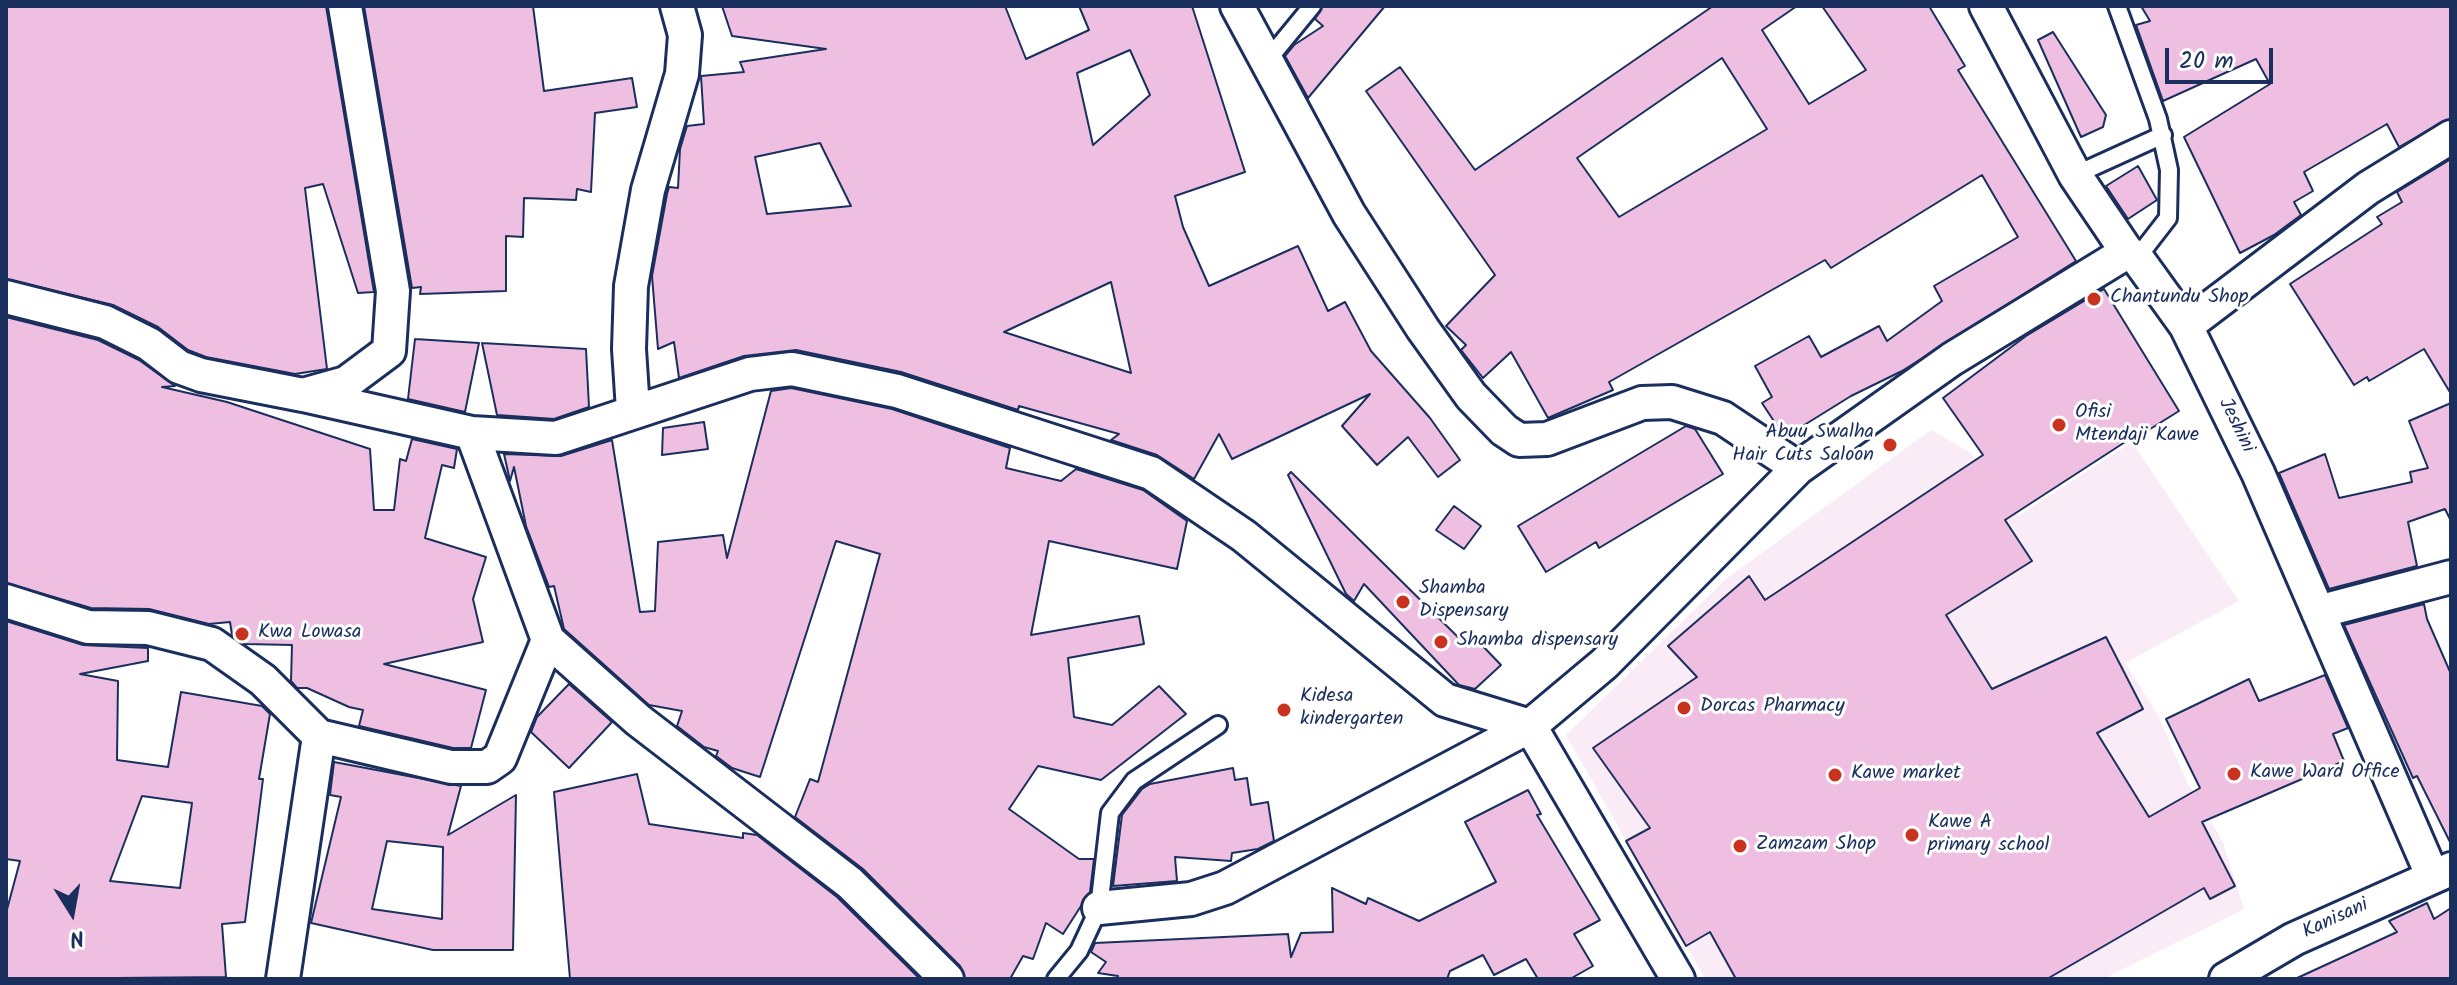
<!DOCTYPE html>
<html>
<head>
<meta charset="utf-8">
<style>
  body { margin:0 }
  #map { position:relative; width:2457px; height:985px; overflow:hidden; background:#fff; font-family:Kalam,sans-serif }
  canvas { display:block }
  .frame { position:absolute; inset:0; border:8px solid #1b2f5e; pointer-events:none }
  .north { position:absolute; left:32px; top:873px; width:80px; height:80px; -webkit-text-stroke:6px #fff; paint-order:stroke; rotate:169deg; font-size:22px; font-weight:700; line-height:32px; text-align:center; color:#1b2f5e }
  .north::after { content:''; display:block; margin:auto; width:28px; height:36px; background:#1b2f5e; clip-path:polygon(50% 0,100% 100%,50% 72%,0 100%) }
  .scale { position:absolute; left:2165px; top:48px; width:108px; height:36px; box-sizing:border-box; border:4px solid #1b2f5e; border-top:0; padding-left:10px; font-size:24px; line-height:28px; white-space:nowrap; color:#1b2f5e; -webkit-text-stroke:6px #fff; paint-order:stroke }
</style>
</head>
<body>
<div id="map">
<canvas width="2457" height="985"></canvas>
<div class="frame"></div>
<div class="north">N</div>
<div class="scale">20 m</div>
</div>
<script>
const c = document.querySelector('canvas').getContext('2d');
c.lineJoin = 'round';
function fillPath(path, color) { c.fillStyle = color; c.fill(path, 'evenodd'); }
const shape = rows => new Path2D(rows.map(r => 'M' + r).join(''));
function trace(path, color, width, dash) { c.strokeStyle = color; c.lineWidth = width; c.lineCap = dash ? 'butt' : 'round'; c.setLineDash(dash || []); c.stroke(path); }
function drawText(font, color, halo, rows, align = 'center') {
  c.font = font + ' Kalam,sans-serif'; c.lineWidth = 6; c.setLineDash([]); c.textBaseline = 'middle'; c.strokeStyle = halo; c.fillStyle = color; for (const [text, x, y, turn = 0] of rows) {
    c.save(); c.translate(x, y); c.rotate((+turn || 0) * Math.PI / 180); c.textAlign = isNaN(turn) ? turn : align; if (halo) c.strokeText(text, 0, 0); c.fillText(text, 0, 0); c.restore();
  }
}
fillPath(shape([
  [1931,430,1971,453,2018,516,2132,442,2239,601,2125,663,2158,715,2187,782,2223,842,2244,909,2103,979,1705,979,1566,735,1726,579]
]), '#faecf6');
const building = shape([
  [6,6,326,6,374,292,358,293,323,184,305,188,327,369,295,374,206,357,188,350,158,327,113,305,6,279,6,6],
  [364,6,533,6,544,91,632,78,637,107,595,113,591,192,577,189,576,200,524,198,523,237,506,236,506,291,420,294,421,287,412,288,364,6],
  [722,6,1005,6,1026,59,1089,30,1079,6,1192,6,1245,172,1175,196,1183,227,1209,286,1298,246,1328,311,1345,302,1371,351,1430,418,1460,460,1438,477,1408,437,1377,465,1342,426,1370,394,1232,459,1219,434,1194,479,1157,455,1111,440,1119,434,1019,406,1018,410,901,372,796,350,744,356,679,378,674,342,658,349,652,276,667,194,669,187,678,188,680,149,687,126,704,124,701,76,744,72,740,62,826,49,732,36,722,6],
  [1130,50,1150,95,1093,145,1077,73,1130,50],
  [820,143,851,206,767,214,755,157,820,143],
  [1111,282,1131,373,1004,332,1111,282],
  [1323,6,1385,6,1308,98,1285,56,1294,45,1323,26,1315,19,1323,6],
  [1713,6,1797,6,1762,30,1809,104,1866,70,1822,6,1929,6,1965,66,1958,70,2076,261,1902,371,1851,396,1785,437,1783,435,1762,403,1772,397,1755,366,1809,336,1821,357,1879,326,1887,341,1942,301,1934,286,2018,237,1982,175,1831,268,1825,260,1609,382,1613,390,1548,418,1511,352,1483,378,1461,350,1466,345,1446,326,1495,275,1366,91,1400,67,1475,170,1713,6],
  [1722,58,1767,129,1619,217,1577,158,1722,58],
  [2141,6,2451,6,2451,118,2399,147,2387,124,2304,172,2313,191,2294,202,2301,215,2274,235,2240,253,2184,137,2270,84,2256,59,2163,101,2136,25,2150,21,2141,6],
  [2053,32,2106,115,2103,127,2081,137,2038,40,2053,32],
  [2451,159,2451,394,2424,349,2369,381,2367,377,2354,385,2290,284,2382,224,2377,217,2402,202,2397,192,2451,159],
  [2138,166,2157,200,2128,219,2106,186,2138,166],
  [2104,289,2179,411,2139,436,2139,433,2005,520,2032,561,1946,615,1992,689,2106,637,2143,709,2097,733,2149,817,2200,788,2166,719,2249,679,2259,701,2325,675,2348,728,2333,734,2344,761,2202,822,2235,886,2210,899,2204,888,2047,979,1736,979,1710,932,1686,946,1626,841,1650,828,1593,748,1697,677,1668,646,1749,576,1765,600,1983,455,1943,398,2026,336,2104,289],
  [6,317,98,340,139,360,175,386,162,387,227,402,370,449,374,510,394,510,400,459,406,461,412,439,457,449,454,468,442,465,425,538,486,557,473,599,483,642,384,664,486,690,471,748,453,748,359,726,363,710,349,707,307,688,297,688,291,681,292,645,245,644,232,635,230,622,209,624,149,609,91,608,6,583,6,317],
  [415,339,479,343,465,412,408,399,415,339],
  [482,343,586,349,589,407,554,419,497,415,482,343],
  [791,388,892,409,1010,448,1006,468,1061,481,1076,469,1143,490,1187,521,1177,569,1049,541,1031,635,1139,616,1144,644,1068,658,1074,717,1112,725,1159,686,1186,714,1101,780,1038,766,1009,809,1079,859,1094,859,1090,892,1063,934,1046,923,1033,959,1023,956,1010,979,965,979,960,966,863,869,795,817,810,779,818,782,880,554,836,541,760,777,732,768,716,756,718,751,704,747,677,726,682,711,649,705,564,629,554,586,549,587,526,526,514,467,510,481,504,454,561,456,612,440,640,612,655,611,658,542,723,535,727,558,771,391,791,388],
  [2451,403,2451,521,2445,509,2408,522,2417,566,2329,589,2279,473,2325,454,2339,498,2412,482,2410,472,2428,468,2409,421,2451,403],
  [704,422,708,449,662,455,663,428,704,422],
  [1686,426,1695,429,1723,474,1599,548,1596,542,1546,572,1518,526,1686,426],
  [1291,472,1467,646,1476,639,1501,665,1475,689,1459,685,1364,584,1354,601,1346,594,1288,475,1291,472],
  [1454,506,1481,526,1464,549,1436,530,1454,506],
  [2424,604,2427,619,2451,674,2451,844,2417,776,2413,778,2344,625,2424,604],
  [6,621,83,645,148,648,148,661,80,674,118,681,117,760,168,767,181,692,262,706,270,714,259,779,263,779,245,922,222,924,226,977,6,979,6,913,20,861,6,859,6,621],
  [142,796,192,803,180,888,110,881,142,796],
  [569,684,612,722,569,768,531,732,537,717,569,684],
  [334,762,461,786,448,835,516,795,513,950,433,950,311,923,341,797,330,795,334,762],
  [387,841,443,847,442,919,372,909,387,841],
  [1233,768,1235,780,1247,778,1251,805,1268,802,1274,841,1258,849,1232,853,1231,861,1175,857,1177,881,1113,886,1122,815,1142,789,1150,784,1233,768],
  [637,774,649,824,743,838,743,833,757,835,837,897,920,979,570,979,554,792,637,774],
  [1528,790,1541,814,1537,815,1600,920,1574,934,1593,966,1570,979,1538,979,1526,959,1494,975,1483,955,1450,971,1447,979,1117,979,1118,976,1098,973,1106,962,1091,952,1095,943,1288,934,1291,957,1301,933,1333,932,1332,888,1366,904,1368,898,1419,921,1496,882,1465,822,1528,790],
  [2427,903,2434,919,2451,908,2451,979,2295,979,2397,932,2389,921,2427,903]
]);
fillPath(building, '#efbfe1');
trace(building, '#1b2f5e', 2);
const lane = shape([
  [2117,6,2158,119,2169,170,2168,218,2137,258],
  [1266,62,1312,6],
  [2075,175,2163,135],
  [1056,979,1079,951,1099,908,1110,813,1134,781,1218,725]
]);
const street = shape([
  [1237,6,1349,214,1423,329,1471,396,1504,430,1519,440,1547,439,1642,403,1672,402,1723,418,1798,468],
  [1986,6,2075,175,2127,252,2137,258,2186,326,2258,473,2432,875],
  [6,297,105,322,149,344,179,367,201,375,303,395,346,383,389,351,393,291,345,6],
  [2186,326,2368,188,2451,137],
  [303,395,472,433,556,438,750,374,792,369,897,391,1151,473,1244,536,1445,700,1530,726,1678,979],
  [633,410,629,349,631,286,648,190,682,74,685,35,677,6],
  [472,433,548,640,638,720,850,883,947,979],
  [6,601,88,627,148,628,212,644,263,680,319,736,451,767,487,767,500,758,548,640],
  [2318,612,2451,577],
  [1099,908,1191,899,1225,888,1530,726,1604,664,1798,468,1952,359,2127,252],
  [283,979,319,736],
  [2226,979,2294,939,2451,869]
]);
trace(lane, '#1b2f5e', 22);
trace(street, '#1b2f5e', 38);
trace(lane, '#fff', 16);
trace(street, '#fff', 32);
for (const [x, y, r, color] of [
  [2094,299,8,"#c8321e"],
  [2059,425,8,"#c8321e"],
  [1890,445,8,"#c8321e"],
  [1403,602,8,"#c8321e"],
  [242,634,8,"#c8321e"],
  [1441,642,8,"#c8321e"],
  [1684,708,8,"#c8321e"],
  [1284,710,8,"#c8321e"],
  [2234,774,8,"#c8321e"],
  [1835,775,8,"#c8321e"],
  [1912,835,8,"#c8321e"],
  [1740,846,8,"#c8321e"]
]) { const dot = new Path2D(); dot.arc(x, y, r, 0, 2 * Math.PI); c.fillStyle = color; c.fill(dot); trace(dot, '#fff', 3); }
drawText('20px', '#1b2f5e', '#fff', [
  ["Chantundu Shop",2110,299],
  ["Ofisi",2075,414],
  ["Mtendaji Kawe",2075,437],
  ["Abuu Swalha",1874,434,"right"],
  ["Hair Cuts Saloon",1874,457,"right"],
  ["Shamba",1419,590],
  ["Dispensary",1419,613],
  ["Kwa Lowasa",258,634],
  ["Shamba dispensary",1457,642],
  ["Kidesa",1300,698],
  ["kindergarten",1300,721],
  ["Dorcas Pharmacy",1700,708],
  ["Kawe Ward Office",2250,774],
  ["Kawe market",1851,775],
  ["Kawe A",1928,824],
  ["primary school",1928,847],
  ["Zamzam Shop",1756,846]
], 'left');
drawText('20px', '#1b2f5e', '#fff', [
  ["Jeshini",2235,426,64],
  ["Kanisani",2336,920,-25]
]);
</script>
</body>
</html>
